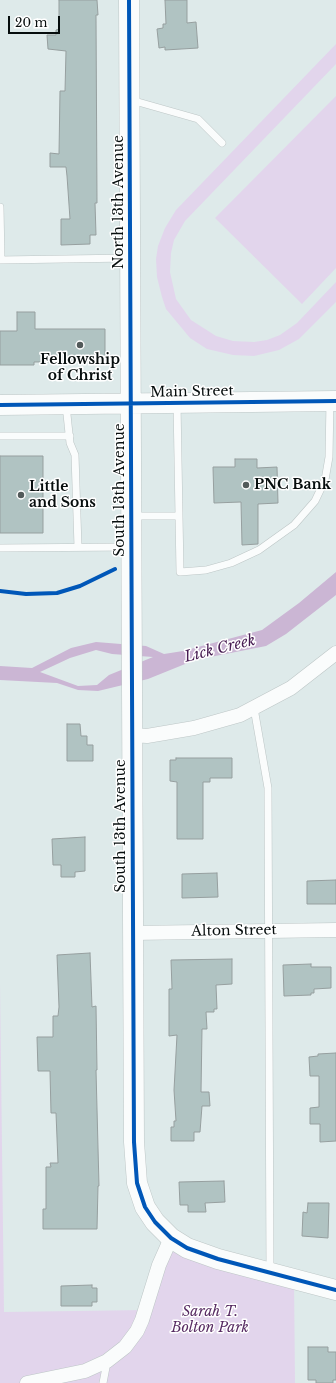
<!DOCTYPE html>
<html>
<head>
<meta charset="utf-8">
<style>
  body { margin:0 }
  #map { position:relative; width:336px; height:1383px; overflow:hidden; background:#deeaea; font-family:"Libre Baskerville",serif }
  canvas { display:block }
  .scale { position:absolute; left:8px; top:16px; width:52px; height:18px; box-sizing:border-box; border:2px solid #060d0d; border-top:0; padding-left:5px; font-size:12px; line-height:14px; white-space:nowrap; color:#060d0d; -webkit-text-stroke:3px #fff; paint-order:stroke }
</style>
</head>
<body>
<div id="map">
<canvas width="336" height="1383"></canvas>
<div class="scale">20 m</div>
</div>
<script>
const c = document.querySelector('canvas').getContext('2d');
c.lineJoin = 'round';
function fillPath(path, color) { c.fillStyle = color; c.fill(path, 'evenodd'); }
const shape = rows => new Path2D(rows.map(r => 'M' + r).join(''));
function trace(path, color, width, dash) { c.strokeStyle = color; c.lineWidth = width; c.lineCap = dash ? 'butt' : 'round'; c.setLineDash(dash || []); c.stroke(path); }
function drawText(font, color, halo, rows, align = 'center') {
  c.font = font + ' "Libre Baskerville",serif'; c.lineWidth = 3; c.setLineDash([]); c.textBaseline = 'middle'; c.strokeStyle = halo; c.fillStyle = color; for (const [text, x, y, turn = 0] of rows) {
    c.save(); c.translate(x, y); c.rotate((+turn || 0) * Math.PI / 180); c.textAlign = isNaN(turn) ? turn : align; if (halo) c.strokeText(text, 0, 0); c.fillText(text, 0, 0); c.restore();
  }
}
fillPath(shape([
  [336,44,336,64,185,221,174,240,171,253,170,272,176,299,191,320,216,336,233,341,254,342,267,340,280,335,297,323,336,282,336,302,299,339,279,350,254,356,233,355,207,349,190,338,166,309,162,297,157,277,156,259,158,246,165,228,176,210],
  [336,96,336,268,302,304,215,218],
  [0,983,4,1312,145,1310,171,1238,294,1279,295,1383,0,1383]
]), '#e2d5ec');
fillPath(shape([
  [336,572,336,595,286,634,266,646,195,660,148,679,98,691,78,690,57,683,0,680,0,666,32,668,71,648,96,642,146,646,164,654,183,651,262,630,299,603],
  [96,650,112,654,153,657,109,675,97,685,78,686,40,672,70,658]
]), '#cbb6d4');
const building = shape([
  [59,0,97,0,98,15,96,15,97,203,95,203,96,235,90,235,90,244,61,245,61,219,70,219,67,176,66,167,50,167,50,153,59,154,60,91,65,91,66,51,48,49,47,35,56,35,56,30,59,29,59,0],
  [165,0,187,0,187,23,196,22,198,48,165,50,165,47,159,48,157,29,163,28,163,24,166,24,165,0],
  [17,312,35,312,35,329,105,329,105,361,34,362,34,365,0,365,0,331,17,331,17,312],
  [0,456,43,456,43,533,0,533,0,456],
  [235,459,257,459,257,468,277,467,278,503,258,504,258,544,242,545,241,502,214,503,213,467,235,467,235,459],
  [67,724,80,724,81,736,87,736,87,745,93,745,93,761,67,761,67,724],
  [176,758,232,758,232,778,210,778,210,782,203,782,203,839,177,839,177,782,170,781,170,760,176,760,176,758],
  [85,837,85,871,75,872,75,877,61,877,61,865,53,865,52,839,85,837],
  [217,873,218,897,182,898,182,874,217,873],
  [336,880,336,904,307,904,307,881,336,880],
  [90,953,92,1007,96,1006,97,1070,96,1070,99,1186,98,1186,97,1229,43,1229,43,1209,46,1209,46,1167,51,1167,50,1163,58,1163,56,1113,51,1113,50,1071,38,1071,37,1037,53,1037,53,1016,58,1016,59,1007,57,955,90,953],
  [232,959,232,984,216,985,217,1009,214,1009,214,1012,206,1012,207,1029,202,1029,201,1092,209,1092,210,1106,202,1106,200,1132,194,1132,194,1141,171,1141,171,1127,174,1127,174,1121,176,1121,174,1090,177,1035,169,1036,169,989,172,989,171,960,232,959],
  [311,964,311,967,331,967,331,988,314,989,314,993,311,993,311,995,284,996,283,965,311,964],
  [336,1053,336,1141,320,1142,320,1124,310,1124,310,1108,319,1107,319,1076,310,1076,309,1057,318,1056,318,1054,336,1053],
  [224,1181,225,1202,205,1203,206,1212,188,1212,188,1205,180,1205,179,1182,224,1181],
  [308,1203,329,1203,328,1238,302,1236,303,1212,307,1213,308,1203],
  [92,1285,92,1288,97,1288,97,1302,92,1302,92,1306,61,1306,61,1286,92,1285],
  [308,1347,328,1347,328,1352,336,1352,336,1380,333,1380,333,1383,316,1383,316,1380,308,1380,308,1347]
]);
fillPath(building, '#b0c3c2');
trace(building, '#969f9f', 1);
const lane = shape([
  [131,100,198,119,222,143],
  [0,207,1,260],
  [0,260,130,258],
  [177,403,180,572,206,570,231,563,259,550,294,525,315,501,325,480,329,457,330,401],
  [66,405,70,443,75,455,78,547],
  [0,436,70,436],
  [132,516,178,516],
  [0,548,130,547],
  [254,708,268,788,270,1272],
  [103,1383,107,1362]
]);
const street = shape([
  [131,735,147,736,194,728,240,715,291,688,336,653],
  [132,933,336,930],
  [27,1383,85,1371,107,1361,125,1347,137,1331,142,1320,159,1265,171,1238]
]);
const secondary = shape([
  [129,0,134,1142,137,1183,145,1207,155,1222,171,1238,187,1248,218,1259,336,1290],
  [0,405,336,401]
]);
trace(lane, '#bdc6c6', 8);
trace(street, '#bdc6c6', 15);
trace(secondary, '#bdc6c6', 21);
trace(lane, '#fafcfc', 7);
trace(street, '#fafcfc', 14);
trace(secondary, '#fafcfc', 20);
trace(shape([
  [129,0,134,1142,137,1183,145,1207,155,1222,171,1238,187,1248,218,1259,336,1290],
  [0,405,336,401],
  [0,591,26,594,57,593,80,586,115,569]
]), '#0057b8', 4);
for (const [x, y, r, color] of [
  [80,345,4,"#525a5a"],
  [246,485,4,"#525a5a"],
  [21,495,4,"#525a5a"]
]) { const dot = new Path2D(); dot.arc(x, y, r, 0, 2 * Math.PI); c.fillStyle = color; c.fill(dot); trace(dot, '#fff', 1.5); }
drawText('14px', '#060d0d', '#fff', [
  ["North 13th Avenue",119,202,-90],
  ["Main Street",192,392,-1],
  ["South 13th Avenue",120,490,-90],
  ["South 13th Avenue",121,826,-90],
  ["Alton Street",234,931,-1]
]);
drawText('bold 14px', '#060d0d', '#fff', [
  ["Fellowship",80,360,"center"],
  ["of Christ",80,376,"center"],
  ["PNC Bank",254,485],
  ["Little",29,487],
  ["and Sons",29,503]
], 'left');
drawText('italic 14px', '#572b62', '#fff', [
  ["Sarah T.",210,1312],
  ["Bolton Park",210,1328]
]);
drawText('italic 15px', '#471c52', '#fff', [
  ["Lick Creek",220,649,-14]
]);
</script>
</body>
</html>
